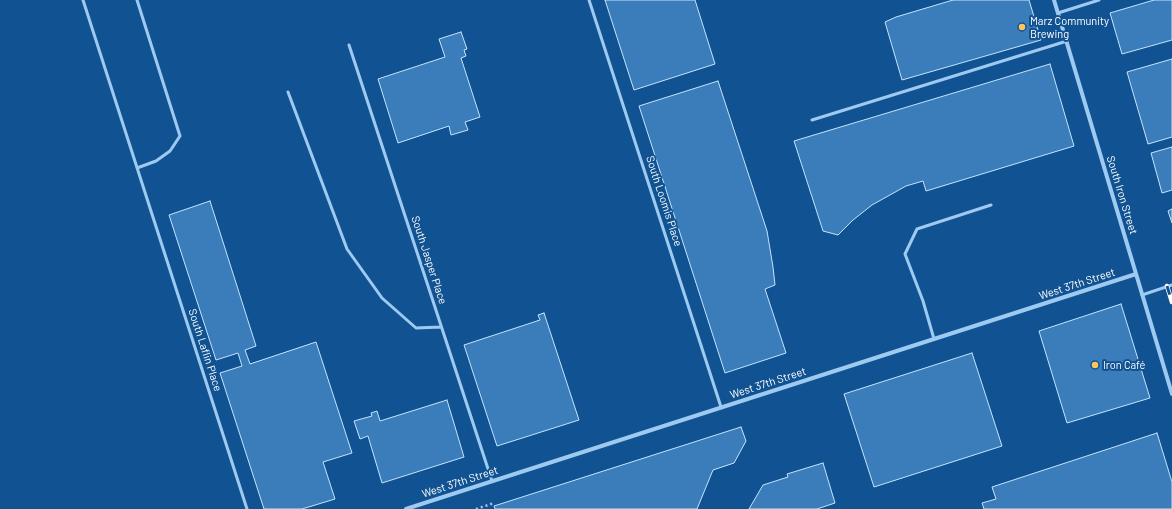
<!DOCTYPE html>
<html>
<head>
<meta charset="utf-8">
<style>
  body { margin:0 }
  canvas { display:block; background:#115392 }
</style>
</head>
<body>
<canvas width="1172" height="509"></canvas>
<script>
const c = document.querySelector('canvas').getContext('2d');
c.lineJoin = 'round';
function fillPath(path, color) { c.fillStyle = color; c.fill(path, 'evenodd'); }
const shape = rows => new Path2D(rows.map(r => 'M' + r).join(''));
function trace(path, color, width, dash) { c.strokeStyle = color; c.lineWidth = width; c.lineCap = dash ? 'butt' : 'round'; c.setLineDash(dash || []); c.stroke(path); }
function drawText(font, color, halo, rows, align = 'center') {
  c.font = font + ' Barlow,sans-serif'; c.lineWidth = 4; c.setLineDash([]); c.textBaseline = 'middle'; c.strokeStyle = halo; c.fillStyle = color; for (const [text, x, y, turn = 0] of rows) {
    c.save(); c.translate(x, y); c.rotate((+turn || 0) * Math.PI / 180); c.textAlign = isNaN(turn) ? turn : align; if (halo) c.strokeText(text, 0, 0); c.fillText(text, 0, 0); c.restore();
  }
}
const building = shape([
  [605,0,695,0,715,64,634,90,605,0],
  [953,0,1029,0,1041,40,902,80,885,22,896,17,953,0],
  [1154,0,1172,0,1172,40,1122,54,1110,13,1154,0],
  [461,32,467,49,464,50,466,56,461,58,480,117,465,122,468,130,451,135,449,126,398,143,378,79,445,57,439,39,461,32],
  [1172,59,1172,137,1148,144,1127,72,1172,59],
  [1050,64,1074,146,926,191,923,181,906,186,872,205,853,220,838,235,823,231,794,141,1050,64],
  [718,81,767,231,773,267,775,285,765,289,786,353,725,373,639,106,718,81],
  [1172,147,1172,190,1162,193,1151,153,1172,147],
  [210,201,256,346,245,350,250,364,316,342,352,453,323,462,335,499,302,509,264,509,220,373,242,366,238,353,216,360,169,215,210,201],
  [1172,209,1172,223,1168,211,1172,209],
  [1121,304,1150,398,1067,423,1039,331,1121,304],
  [544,313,579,420,497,446,464,345,540,320,538,315,544,313],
  [972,353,1002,446,874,487,844,394,972,353],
  [447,400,464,457,382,483,368,436,360,439,354,421,372,416,371,413,377,411,380,421,447,400],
  [741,427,746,441,734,463,713,470,697,509,495,509,494,506,741,427],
  [1157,433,1172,482,1172,509,984,509,982,503,996,499,992,487,1157,433],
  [823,463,835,503,817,509,749,509,763,485,788,477,787,474,823,463]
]);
fillPath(building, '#3a7dba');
trace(building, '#c5e3fd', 1);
trace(shape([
  [476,509,494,503]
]), '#9ecaf2', 2.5, [2, 3]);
trace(shape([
  [83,0,247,509],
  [137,0,180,136,170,151,156,161,137,168],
  [589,0,721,407],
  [1058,13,1099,0],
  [349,45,492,481],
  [288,92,347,249,382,298,416,328,441,327],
  [812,120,1067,41],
  [1142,295,1172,285],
  [934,339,923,301,905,254,917,229,991,205]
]), '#9ecaf2', 3);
trace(shape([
  [1054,0,1172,394],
  [406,509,1136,274]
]), '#9ecaf2', 4);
const rail = shape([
  [1167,286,1172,302]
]);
trace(rail, '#fff', 4.5);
trace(rail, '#115392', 3, [9]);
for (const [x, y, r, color] of [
  [1022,27,4,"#ffc55f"],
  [1095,365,4,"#ffc55f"]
]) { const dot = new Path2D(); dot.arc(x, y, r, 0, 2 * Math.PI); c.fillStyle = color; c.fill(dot); trace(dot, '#115392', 1.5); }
drawText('11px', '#fff', '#115392', [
  ["Marz Community",1030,21],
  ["Brewing",1030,34],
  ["Iron Café",1103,365]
], 'left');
drawText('11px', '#fff', '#115392', [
  ["South Iron Street",1122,195,73],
  ["South Loomis Place",664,201,72],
  ["South Jasper Place",429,260,72],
  ["West 37th Street",1077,284,-18],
  ["South Laflin Place",205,350,72],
  ["West 37th Street",768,383,-18],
  ["West 37th Street",460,482,-18]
]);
</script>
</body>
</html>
